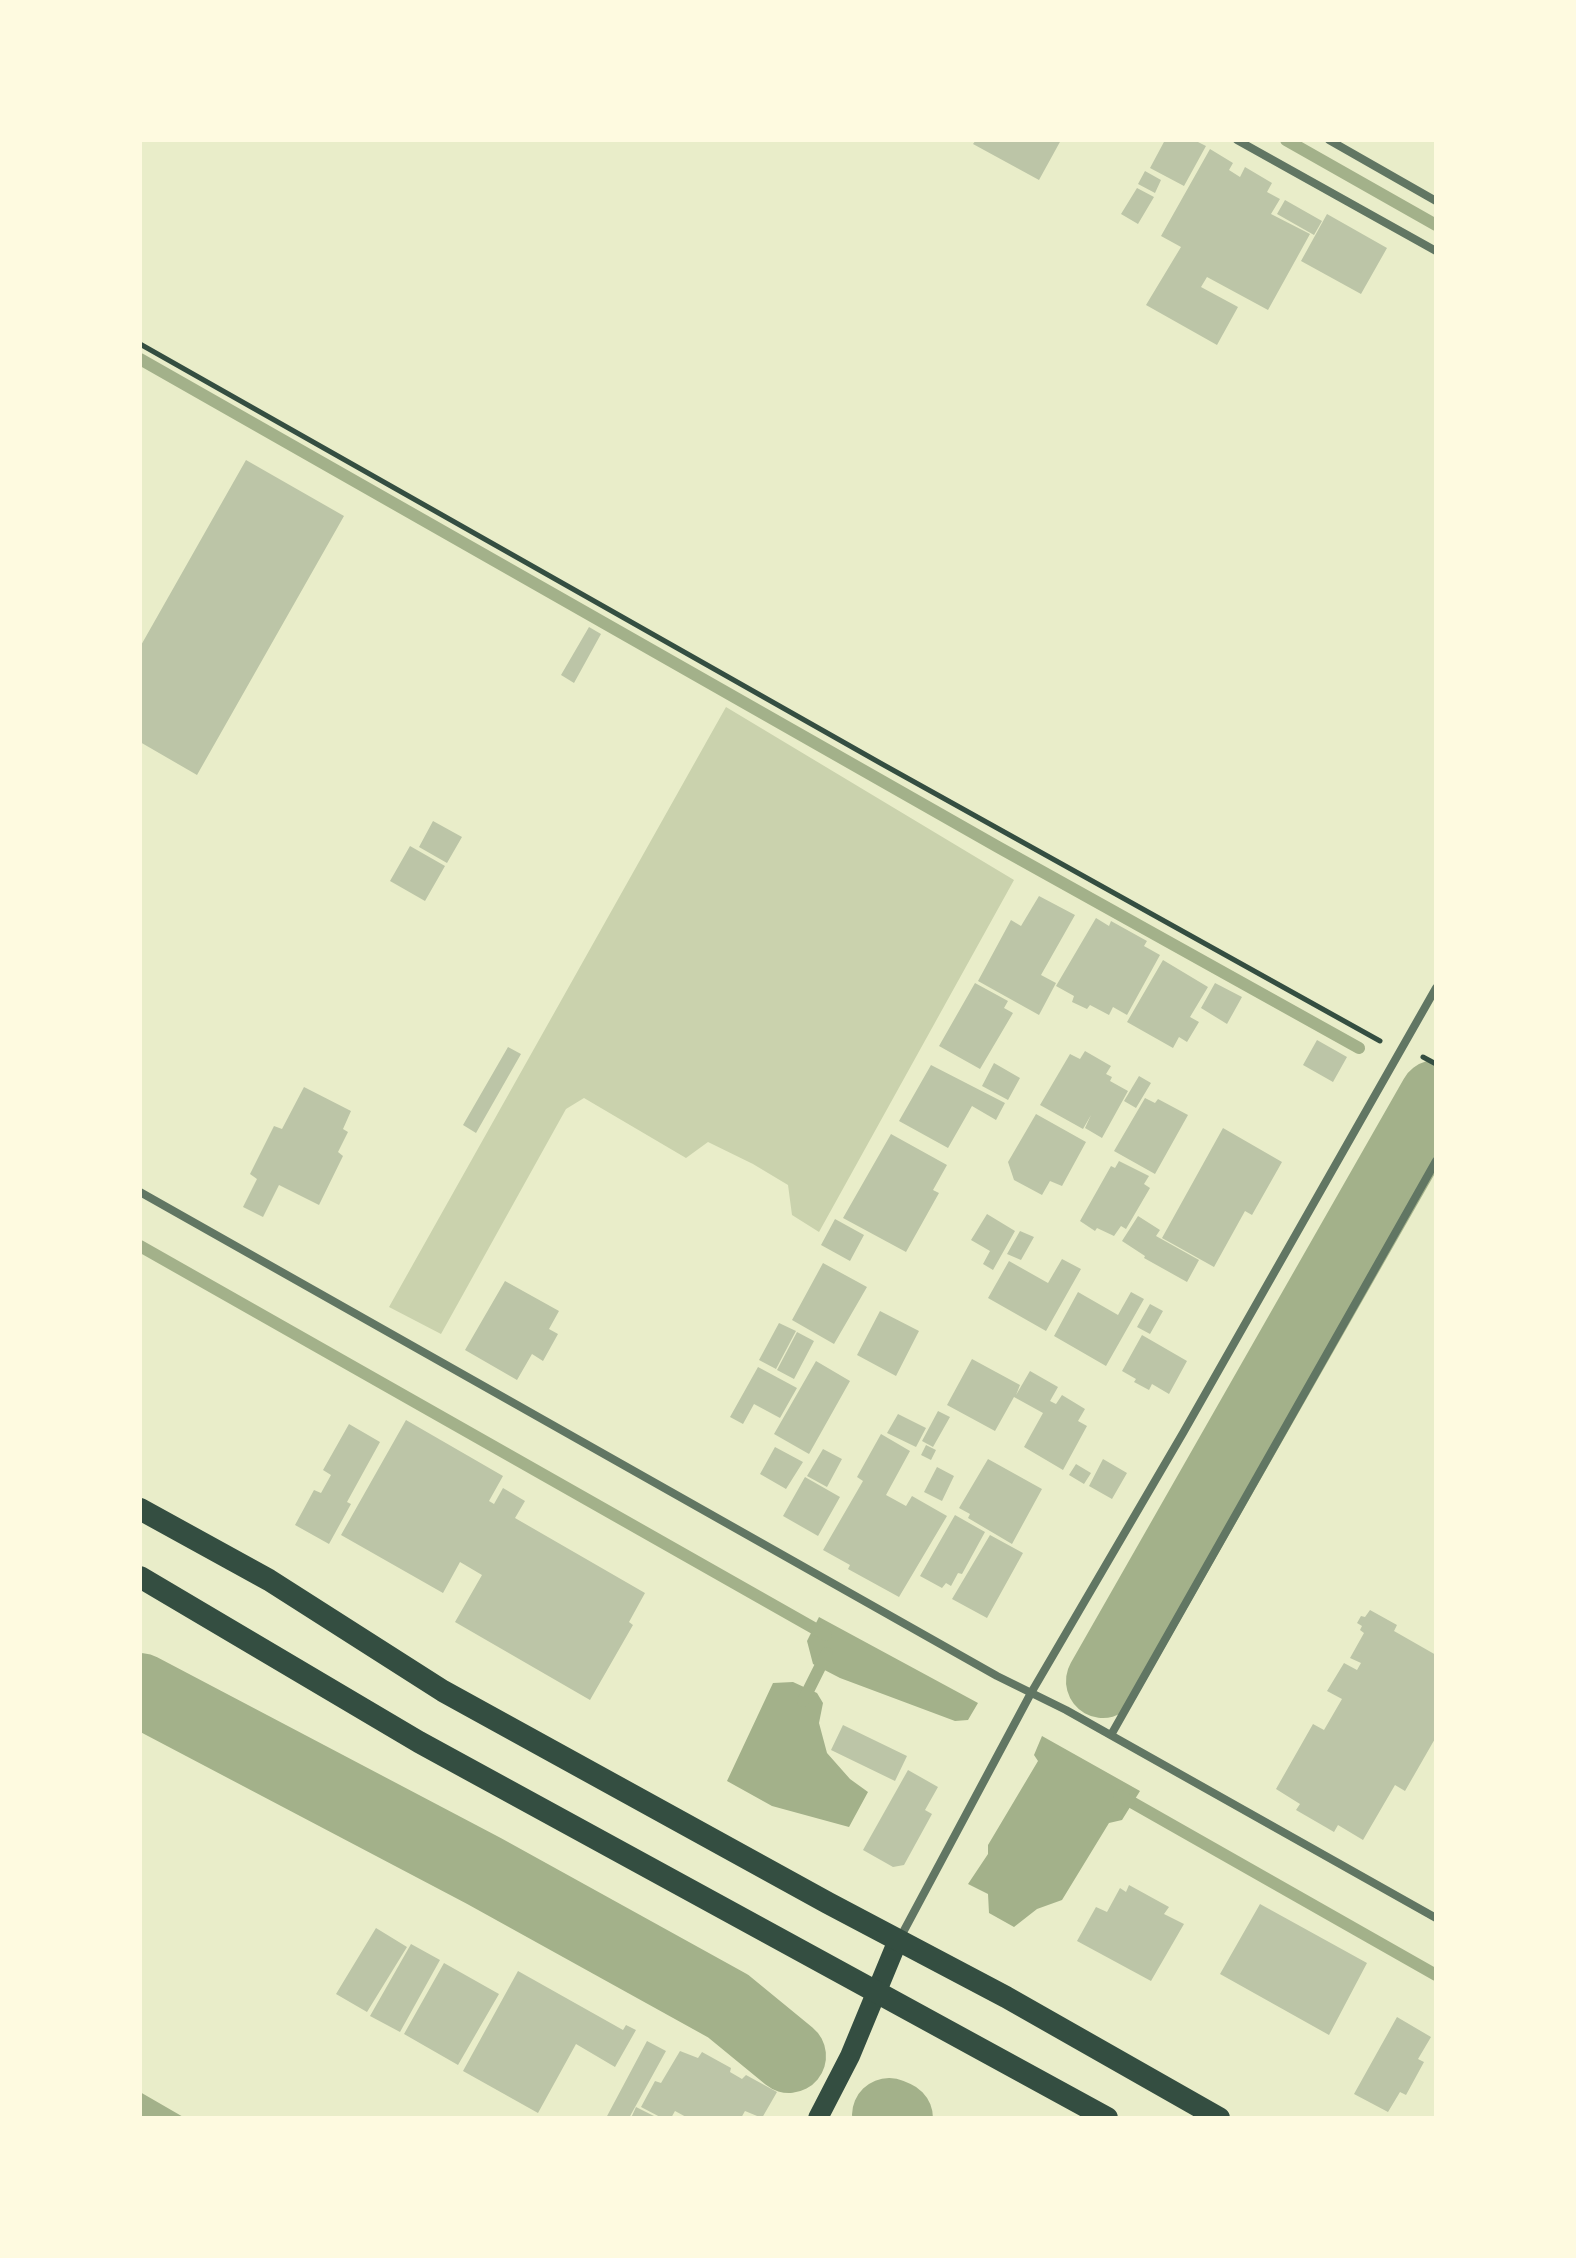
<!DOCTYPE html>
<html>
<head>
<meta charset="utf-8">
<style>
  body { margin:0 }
  #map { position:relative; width:1576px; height:2258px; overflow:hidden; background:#e9edc9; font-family:"PT Serif",serif }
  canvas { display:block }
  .frame { position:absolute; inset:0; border:142px solid #fefae0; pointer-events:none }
</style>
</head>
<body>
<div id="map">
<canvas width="1576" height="2258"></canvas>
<div class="frame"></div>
</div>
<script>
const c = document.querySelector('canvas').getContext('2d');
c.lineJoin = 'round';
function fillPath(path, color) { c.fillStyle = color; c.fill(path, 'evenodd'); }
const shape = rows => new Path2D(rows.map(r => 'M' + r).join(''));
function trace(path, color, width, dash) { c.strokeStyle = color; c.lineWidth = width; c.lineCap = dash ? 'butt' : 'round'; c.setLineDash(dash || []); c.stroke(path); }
fillPath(shape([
  [726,707,1014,880,819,1232,792,1215,788,1185,753,1164,708,1142,686,1158,584,1098,566,1109,441,1334,389,1307]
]), '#cad2ad');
fillPath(shape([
  [819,1617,978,1703,968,1720,955,1721,840,1678,813,1664,807,1641],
  [793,1682,817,1693,823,1703,819,1723,827,1753,850,1779,868,1792,849,1827,772,1806,727,1781,773,1683],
  [1042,1736,1140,1791,1122,1820,1109,1823,1062,1900,1037,1909,1014,1927,989,1913,988,1894,968,1884,988,1854,988,1845,1038,1761,1034,1755],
  [140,2092,185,2118,140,2118]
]), '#a3b18a');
trace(shape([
  [1286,140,1436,225],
  [140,359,998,847,1359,1048],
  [1423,1084,1436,1091],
  [140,1246,826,1635],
  [803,1701,827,1653],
  [1119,1795,1436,1975],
  [647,1961,658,1940]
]), '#a3b18a', 12);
trace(shape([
  [1103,1681,1436,1097],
  [140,1690,484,1871,728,2006,789,2056],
  [889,2115,896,2118]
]), '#a3b18a', 74);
fillPath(shape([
  [976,140,1061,140,1039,180,973,144],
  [1165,140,1194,140,1206,146,1184,186,1150,168],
  [1210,149,1233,163,1229,170,1240,177,1245,167,1272,183,1267,192,1280,199,1271,214,1310,234,1268,310,1207,277,1201,287,1238,307,1217,345,1146,305,1181,247,1161,236],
  [1145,171,1161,180,1155,193,1138,184],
  [1137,188,1154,197,1138,224,1121,214],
  [1285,200,1322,221,1314,235,1277,214],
  [1327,214,1387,248,1361,294,1301,261],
  [246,460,344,516,197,775,140,742,140,647],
  [589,627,601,634,574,683,561,675],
  [433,821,462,837,447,863,419,847],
  [410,846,445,866,425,901,390,881],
  [1039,896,1075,915,1041,975,1056,983,1039,1015,978,981,1011,920,1021,926],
  [1096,918,1109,926,1111,921,1147,941,1144,946,1160,955,1127,1015,1113,1007,1109,1015,1090,1005,1087,1009,1072,1002,1074,996,1056,986],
  [1163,960,1208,987,1190,1017,1199,1022,1187,1042,1179,1037,1173,1048,1127,1022],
  [975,983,1008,1001,1004,1008,1013,1013,980,1069,939,1046],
  [1215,983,1242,997,1227,1024,1201,1008],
  [1317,1040,1347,1057,1333,1082,1303,1065],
  [508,1047,521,1054,476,1133,463,1125],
  [1085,1051,1111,1066,1106,1074,1112,1077,1110,1081,1128,1091,1102,1138,1085,1128,1091,1115,1083,1129,1040,1105,1070,1054,1080,1059],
  [994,1063,1020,1078,1008,1100,982,1086],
  [931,1065,1005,1103,996,1120,972,1106,948,1148,899,1121],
  [1139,1076,1151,1083,1136,1108,1124,1101],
  [304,1087,351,1111,343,1129,348,1132,338,1152,343,1156,319,1205,279,1185,263,1217,243,1207,257,1179,250,1174,274,1126,282,1129],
  [1145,1098,1155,1103,1158,1099,1188,1115,1155,1174,1114,1151],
  [1036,1114,1086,1142,1062,1186,1050,1181,1042,1195,1014,1180,1008,1162],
  [1223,1128,1282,1162,1252,1215,1245,1211,1214,1267,1162,1238],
  [891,1134,947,1165,933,1190,939,1193,906,1252,843,1218],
  [1119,1161,1149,1176,1144,1184,1150,1188,1126,1229,1121,1226,1114,1236,1097,1228,1095,1231,1080,1221,1111,1166,1115,1168],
  [987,1214,1015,1231,993,1270,983,1264,990,1251,971,1240],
  [1138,1216,1160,1230,1156,1236,1199,1260,1187,1282,1144,1258,1145,1256,1122,1241],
  [835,1219,864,1235,850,1261,821,1245],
  [1020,1231,1034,1237,1021,1260,1007,1254],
  [1062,1259,1081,1269,1046,1331,988,1298,1009,1261,1048,1283],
  [823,1263,867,1287,834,1344,792,1320],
  [505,1281,559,1311,549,1329,558,1334,543,1361,532,1354,517,1380,465,1350],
  [1078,1292,1118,1315,1131,1292,1144,1299,1106,1366,1054,1336],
  [1150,1304,1163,1311,1150,1334,1137,1327],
  [880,1311,919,1331,896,1376,857,1355],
  [779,1323,796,1331,776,1369,759,1360],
  [797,1332,814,1341,794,1379,777,1370],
  [1142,1335,1187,1361,1169,1394,1152,1384,1149,1390,1134,1382,1136,1379,1122,1371],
  [972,1359,1020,1385,1016,1395,1030,1371,1058,1387,1050,1401,1056,1404,1062,1395,1085,1409,1078,1421,1087,1426,1063,1470,1024,1447,1043,1413,1014,1397,995,1431,947,1405],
  [816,1361,850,1381,809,1454,774,1434],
  [758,1367,797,1388,780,1418,754,1404,743,1424,730,1417],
  [938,1411,950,1417,933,1447,922,1441],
  [898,1414,926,1428,916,1447,887,1433],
  [406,1420,503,1476,489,1501,494,1504,503,1488,525,1501,515,1518,645,1593,629,1622,633,1625,590,1700,455,1622,482,1575,460,1562,443,1593,341,1535],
  [349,1424,380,1442,347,1502,351,1504,329,1544,295,1525,314,1490,321,1493,331,1475,323,1470],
  [881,1434,910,1451,886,1495,906,1506,912,1496,947,1516,899,1597,848,1569,850,1565,823,1550,863,1481,857,1477],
  [926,1445,936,1450,931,1460,921,1455],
  [775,1447,803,1462,786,1489,760,1474],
  [823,1449,842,1459,827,1487,807,1476],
  [988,1459,1042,1489,1012,1544,968,1518,970,1514,959,1508],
  [1103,1459,1127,1473,1112,1499,1089,1486],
  [1076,1464,1091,1473,1084,1484,1069,1475],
  [937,1467,954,1476,942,1501,924,1492],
  [805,1477,840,1497,818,1536,783,1516],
  [955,1515,985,1532,962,1574,958,1573,951,1586,946,1583,942,1588,920,1576],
  [990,1535,1023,1553,987,1618,952,1599],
  [1370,1610,1397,1625,1394,1631,1436,1655,1436,1737,1405,1791,1395,1785,1363,1840,1338,1825,1334,1832,1296,1810,1300,1804,1276,1789,1313,1724,1324,1730,1342,1699,1327,1691,1344,1663,1357,1670,1361,1663,1350,1658,1364,1633,1360,1630,1362,1626,1357,1623,1361,1616,1365,1617],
  [843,1725,907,1756,895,1781,831,1750],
  [908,1770,938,1787,925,1810,932,1814,904,1865,893,1867,863,1850],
  [1129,1885,1169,1907,1164,1914,1184,1924,1151,1981,1077,1941,1096,1907,1107,1912,1120,1888,1126,1892],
  [1260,1904,1367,1963,1329,2035,1220,1974],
  [376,1928,407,1947,367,2012,336,1994],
  [411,1944,440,1960,400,2032,370,2016],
  [444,1963,499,1994,458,2065,404,2034],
  [518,1971,623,2030,626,2025,636,2030,615,2067,576,2044,538,2113,463,2071],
  [1397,2017,1431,2037,1418,2059,1424,2062,1406,2095,1400,2092,1388,2112,1354,2094],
  [647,2041,666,2051,629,2118,606,2118],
  [680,2051,698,2058,702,2052,731,2068,730,2072,742,2079,746,2075,777,2092,762,2118,745,2111,741,2118,688,2118,675,2111,671,2118,662,2118,641,2107,655,2081,661,2083],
  [636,2107,658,2118,631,2118]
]), '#bcc5a7');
trace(shape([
  [140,344,882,764,1380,1041],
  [1423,1057,1436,1064]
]), '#344e41', 5);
trace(shape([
  [1237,140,1436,251],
  [1329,140,1436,201],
  [140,1192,997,1676,1066,1710,1436,1918],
  [1111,1735,1436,1161],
  [900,1938,1031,1693,1183,1433,1436,988]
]), '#617663', 8);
trace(shape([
  [818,2118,850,2056,898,1940]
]), '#344e41', 20);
trace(shape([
  [140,1509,269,1580,443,1691,828,1903,1006,1997,1219,2118],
  [140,1577,419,1742,1107,2118]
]), '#344e41', 22);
</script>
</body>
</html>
